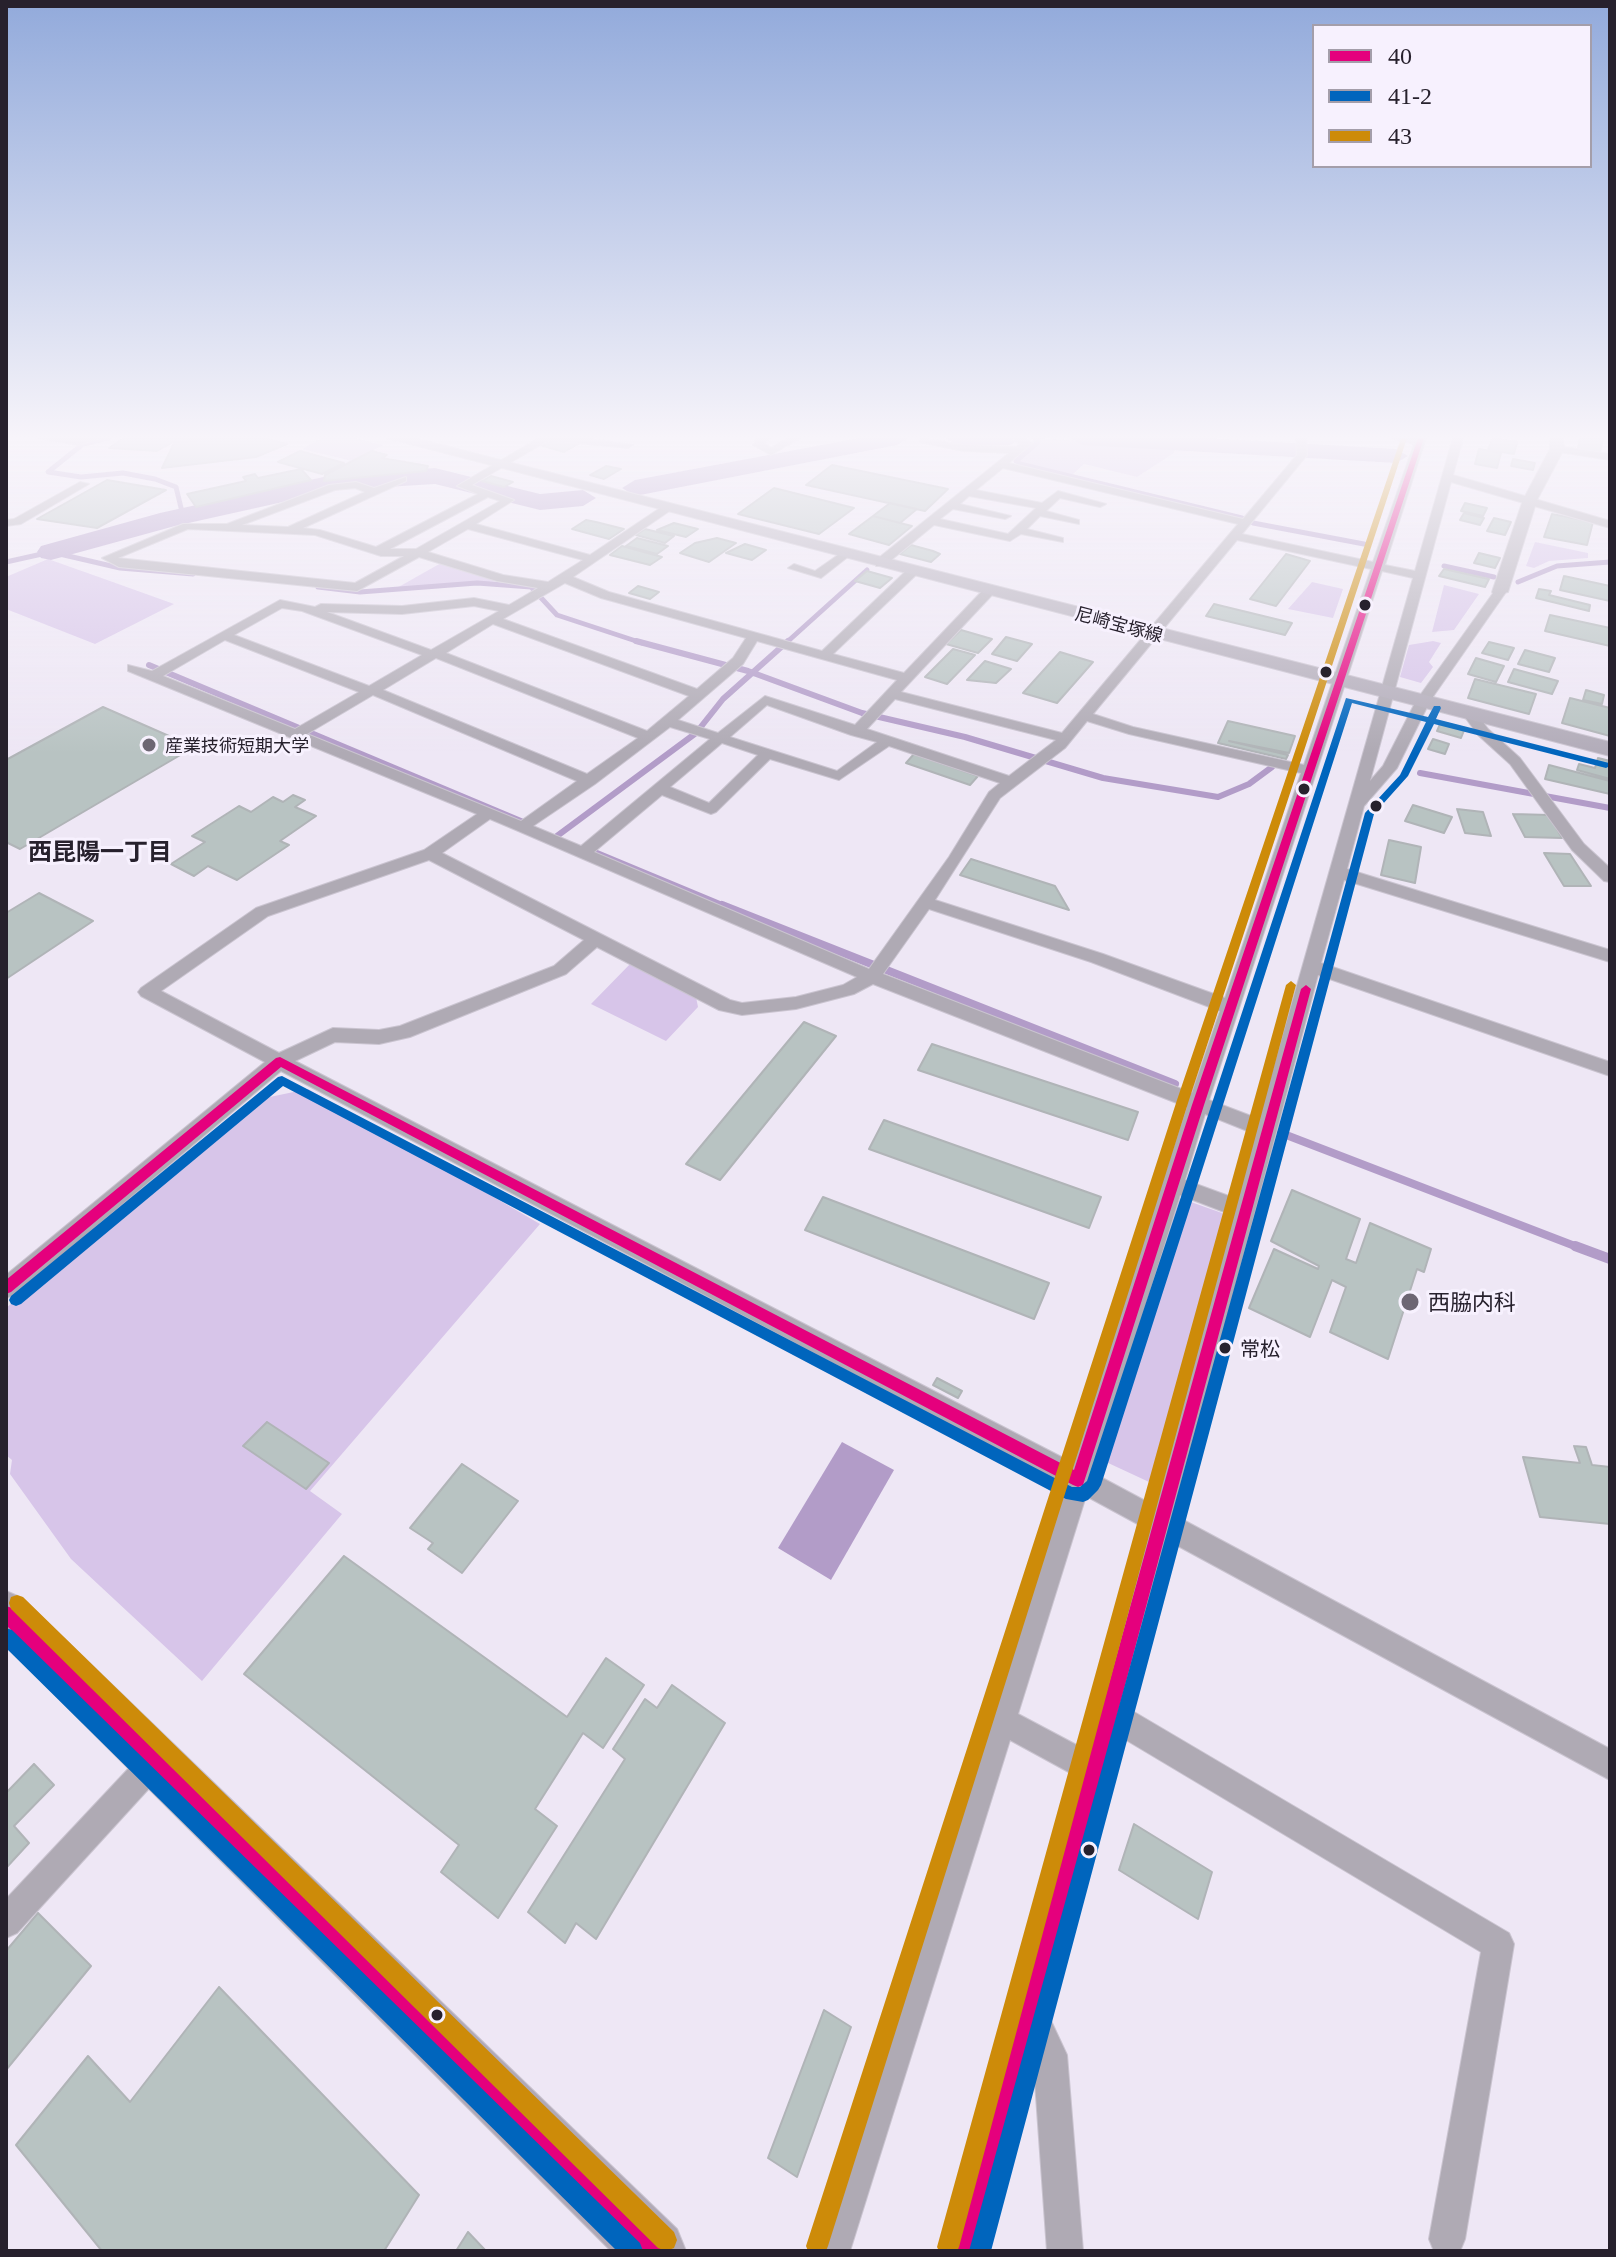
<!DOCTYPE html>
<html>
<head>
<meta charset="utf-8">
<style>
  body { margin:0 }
  #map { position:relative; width:1616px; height:2257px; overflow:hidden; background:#eee7f5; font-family:Georgia,serif }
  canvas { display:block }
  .frame { position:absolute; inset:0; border:8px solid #27212d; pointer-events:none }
  .legend { position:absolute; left:1312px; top:24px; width:280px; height:144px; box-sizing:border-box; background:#f7f1fe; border:2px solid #a49eaa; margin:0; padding:10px 14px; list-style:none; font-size:24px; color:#27212d }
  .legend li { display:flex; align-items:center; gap:16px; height:40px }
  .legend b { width:40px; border:2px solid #a49eaa }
</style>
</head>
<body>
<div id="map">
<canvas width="1616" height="2257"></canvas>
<div class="frame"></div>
<ul class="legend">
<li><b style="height:10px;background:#e5007d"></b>40</li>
<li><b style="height:10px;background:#0065bd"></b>41-2</li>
<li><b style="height:10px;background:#cd8b09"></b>43</li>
</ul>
</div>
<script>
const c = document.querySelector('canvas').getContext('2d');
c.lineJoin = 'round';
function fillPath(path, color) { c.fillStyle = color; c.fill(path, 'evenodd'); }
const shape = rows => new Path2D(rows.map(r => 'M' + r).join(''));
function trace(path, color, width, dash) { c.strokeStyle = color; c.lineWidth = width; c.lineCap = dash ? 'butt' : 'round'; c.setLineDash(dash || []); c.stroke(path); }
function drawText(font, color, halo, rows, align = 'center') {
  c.font = font + ' Georgia,"Noto Sans JP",serif'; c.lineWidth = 6; c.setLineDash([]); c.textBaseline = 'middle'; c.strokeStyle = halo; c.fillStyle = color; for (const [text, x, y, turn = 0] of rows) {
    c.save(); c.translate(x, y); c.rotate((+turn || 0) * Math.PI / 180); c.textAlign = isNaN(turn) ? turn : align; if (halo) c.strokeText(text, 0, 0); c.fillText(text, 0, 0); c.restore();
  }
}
fillPath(shape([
  [322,438,355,438,383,445,352,461,302,449],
  [1037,438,1095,442,1097,438,1217,438,1211,446,1176,444,1174,453,1137,477,1084,464,1072,475,1021,465,1019,461,1039,442],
  [1535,542,1588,553,1588,558,1549,561,1534,568,1526,566],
  [48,559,110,581,174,604,95,644,6,609,6,577],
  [441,563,502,581,395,589],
  [1312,582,1343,589,1333,618,1288,609],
  [1444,585,1479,594,1454,630,1432,632],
  [1433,641,1441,643,1429,662,1433,667,1421,683,1400,677,1409,645],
  [632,962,696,997,698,1007,666,1041,591,1004],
  [308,1089,540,1224,310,1491,342,1514,202,1681,71,1559,10,1474,12,1460,6,1455,6,1308,265,1098],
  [1174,1196,1236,1218,1162,1488,1091,1455]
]), '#d7c5e9');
fillPath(shape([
  [842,1442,894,1470,831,1580,778,1548]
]), '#b29cc8');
trace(shape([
  [108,438,83,444,48,472,81,477,123,473,155,479,176,487,183,516],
  [1035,438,1038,442,1016,461,1020,464,1242,518],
  [1253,523,1364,544],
  [6,562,51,552,120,568,193,574],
  [1444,566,1494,577],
  [1518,582,1557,566,1610,562],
  [318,587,360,592,477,583,531,587,557,615,642,643],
  [786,643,867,570]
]), '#b29cc8', 5);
trace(shape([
  [636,641,748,671,862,713,965,737,1103,778,1218,797,1249,784,1272,767],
  [149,665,528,824],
  [1420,773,1610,808],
  [557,836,696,733,723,699,788,641],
  [585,848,727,907]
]), '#b29cc8', 6);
trace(shape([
  [722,905,1175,1084],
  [1281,1133,1580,1248]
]), '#b29cc8', 8);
trace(shape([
  [1575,1246,1610,1259]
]), '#b29cc8', 10);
fillPath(shape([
  [859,438,909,438,897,445,635,496,622,488,635,480,859,438],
  [945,438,1022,438,1010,445,957,445,945,438],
  [1070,438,1207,438,1396,449,1408,456,1396,463,1082,445,1070,438],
  [435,468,540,494,583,490,596,498,583,506,540,510,435,484,337,490,175,526,51,560,41,558,37,552,41,546,160,513,337,474,435,468]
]), '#b29cc8');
const building = shape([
  [124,438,206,438,173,442,157,451,109,448,124,438],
  [214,438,264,438,287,444,256,457,162,468,174,443,214,438],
  [1493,438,1517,442,1514,454,1488,450,1493,438],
  [1580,438,1603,438,1600,453,1578,449,1580,438],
  [557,440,571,443,578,444,564,452,540,445,557,440],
  [1479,449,1501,453,1497,468,1475,464,1479,449],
  [300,451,344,463,322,474,278,462,300,451],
  [372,451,387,455,382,458,428,466,426,471,324,481,325,475,372,451],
  [1513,459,1535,463,1533,470,1511,466,1513,459],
  [832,465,948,489,925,511,806,485,832,465],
  [606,466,621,469,604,479,590,475,606,466],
  [301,469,311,480,196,507,187,494,246,481,243,477,255,474,258,478,301,469],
  [491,476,513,482,504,487,482,481,491,476],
  [107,480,166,490,97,528,37,519,107,480],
  [774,488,854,508,819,534,738,514,774,488],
  [890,503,917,509,900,523,873,516,890,503],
  [1465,503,1487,508,1483,516,1461,511,1465,503],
  [1464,513,1484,518,1480,525,1460,520,1464,513],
  [1552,514,1593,522,1587,545,1544,537,1552,514],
  [873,516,900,523,912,526,889,545,849,534,873,516],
  [1494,518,1511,522,1505,535,1487,531,1494,518],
  [586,520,596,522,624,529,609,539,572,529,586,520],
  [674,523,698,529,686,537,657,530,674,523],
  [645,529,674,536,665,543,636,535,645,529],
  [637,538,668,546,657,554,626,546,637,538],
  [717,538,736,543,709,562,680,553,695,543,717,538],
  [745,544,766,550,752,560,726,553,745,544],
  [911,545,933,551,940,554,931,562,900,554,911,545],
  [622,546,662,557,650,565,610,555,622,546],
  [1479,553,1500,558,1495,568,1474,563,1479,553],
  [1286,554,1310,561,1276,606,1250,599,1286,554],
  [1444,569,1489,579,1485,587,1439,576,1444,569],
  [867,571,892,578,880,588,855,581,867,571],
  [1564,576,1610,586,1610,601,1560,590,1564,576],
  [638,586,659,592,650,599,629,593,638,586],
  [1539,589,1551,591,1549,595,1590,605,1589,611,1536,598,1539,589],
  [1214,604,1292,623,1285,635,1206,616,1214,604],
  [1550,615,1610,628,1610,646,1545,631,1550,615],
  [961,630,992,639,978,653,946,644,961,630],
  [1006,637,1032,644,1017,661,992,654,1006,637],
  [1489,642,1514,648,1508,660,1482,653,1489,642],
  [953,649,975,655,947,684,925,677,953,649],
  [1525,650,1555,658,1549,672,1518,664,1525,650],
  [1060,652,1093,662,1057,703,1023,693,1060,652],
  [1476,658,1504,666,1496,682,1468,674,1476,658],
  [985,661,1011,669,996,683,967,680,985,661],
  [1514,669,1558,681,1552,694,1508,682,1514,669],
  [1475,679,1536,694,1529,714,1468,698,1475,679],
  [1586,690,1604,695,1602,704,1583,700,1586,690],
  [1570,698,1610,708,1610,736,1562,723,1570,698],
  [103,707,194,747,20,849,6,842,6,760,103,707],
  [1228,721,1295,736,1289,753,1229,741,1288,755,1286,759,1218,743,1228,721],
  [1441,722,1465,728,1461,738,1437,731,1441,722],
  [1433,739,1449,744,1445,754,1428,749,1433,739],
  [914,754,978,776,970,785,906,763,914,754],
  [1598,758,1610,761,1610,779,1577,770,1579,764,1595,768,1598,758],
  [1549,765,1610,781,1610,794,1545,779,1549,765],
  [293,795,305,800,295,807,316,816,280,841,289,845,237,880,208,866,194,876,171,864,205,842,192,836,239,806,251,812,273,797,283,802,293,795],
  [1413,805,1452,817,1444,833,1405,821,1413,805],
  [1457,809,1483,812,1491,836,1465,833,1457,809],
  [1513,814,1549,815,1562,838,1525,837,1513,814],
  [1389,840,1421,847,1415,883,1381,875,1389,840],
  [1544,853,1570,854,1591,886,1564,886,1544,853],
  [971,859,1055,886,1069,910,960,875,971,859],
  [39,893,93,921,6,979,6,913,39,893],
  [804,1022,836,1036,720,1180,686,1164,804,1022],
  [932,1044,1138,1112,1128,1140,918,1070,932,1044],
  [884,1120,1101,1197,1089,1228,869,1149,884,1120],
  [1292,1190,1360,1219,1346,1259,1356,1263,1370,1223,1431,1249,1424,1272,1417,1269,1388,1359,1330,1332,1346,1287,1332,1280,1310,1337,1249,1308,1274,1249,1318,1269,1319,1266,1271,1241,1292,1190],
  [823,1197,1049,1283,1034,1319,805,1230,823,1197],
  [937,1378,962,1391,958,1398,933,1385,937,1378],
  [267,1422,329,1463,306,1489,243,1446,267,1422],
  [1574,1446,1586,1447,1592,1465,1610,1467,1610,1524,1540,1517,1523,1457,1580,1463,1574,1446],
  [462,1464,518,1501,462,1573,428,1549,433,1543,410,1528,462,1464],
  [344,1556,567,1717,606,1658,644,1685,603,1748,583,1733,535,1809,557,1826,498,1918,441,1872,459,1845,244,1674,344,1556],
  [672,1685,725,1723,596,1939,576,1923,565,1943,528,1912,625,1759,613,1749,645,1699,657,1708,672,1685],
  [34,1764,54,1785,14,1826,29,1843,6,1868,6,1793,34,1764],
  [1134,1824,1212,1872,1198,1919,1119,1870,1134,1824],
  [38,1913,91,1966,6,2070,6,1951,38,1913],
  [219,1987,419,2195,384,2251,102,2251,16,2145,88,2056,130,2102,219,1987],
  [824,2010,851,2027,797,2177,768,2158,824,2010],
  [468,2232,486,2251,456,2251,468,2232]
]);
fillPath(building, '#b8c3c2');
trace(building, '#b0b4b7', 2);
const minor = shape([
  [39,438,78,439,101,438,78,445,39,438],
  [539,438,583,438,633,445,628,448,549,440,472,485,514,500,476,524,590,555,663,506,671,506,671,510,573,577,609,592,822,651,908,569,916,569,916,575,833,654,904,673,985,588,993,588,993,594,901,692,1062,733,1238,524,1003,468,976,490,1042,503,1058,491,1106,504,1100,507,1060,498,1046,511,1079,520,1079,524,1040,516,1027,529,1063,538,1063,542,1021,534,1010,541,934,525,884,566,876,566,876,560,1009,453,963,451,920,442,920,438,963,445,1016,447,1020,444,1012,438,1025,438,1032,443,1009,463,1243,519,1297,455,1296,438,1306,438,1307,455,1242,534,1373,562,1414,444,1392,438,1426,438,1385,565,1415,571,1453,438,1463,438,1453,475,1610,521,1610,528,1451,482,1370,781,1383,766,1416,701,1496,589,1506,592,1430,701,1397,768,1364,806,1347,869,1610,950,1610,962,1344,880,1321,963,1610,1062,1610,1076,1318,975,1174,1515,1610,1749,1610,1780,1167,1540,1124,1706,1509,1933,1514,1944,1465,2239,1460,2251,1434,2251,1429,2239,1481,1952,1116,1734,1045,2008,1067,2055,1083,2251,1047,2251,1033,2054,981,2251,945,2251,1076,1776,1010,1740,850,2251,814,2251,1064,1485,281,1071,14,1295,6,1298,6,1275,265,1062,141,996,138,992,141,988,256,908,424,850,477,814,128,671,128,665,152,671,280,600,315,607,321,604,402,606,474,598,509,605,538,588,497,581,419,557,357,591,119,567,102,558,183,524,227,524,329,485,356,482,374,488,406,477,406,481,303,528,320,530,376,547,478,494,457,486,539,438],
  [355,488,365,492,288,527,242,525,335,490,355,488],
  [969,496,1036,508,1008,534,940,519,953,509,1005,519,1011,516,960,504,969,496],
  [488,497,500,501,416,549,390,549,488,497],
  [188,529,315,535,381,556,404,556,355,583,118,558,188,529],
  [468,529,583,560,548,582,503,575,428,552,468,529],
  [1237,540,1371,569,1304,765,1133,727,1093,714,1237,540],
  [1382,571,1413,578,1259,1119,1209,1100,1382,571],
  [565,583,601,598,746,638,733,658,697,689,503,619,565,583],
  [474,606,499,611,431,650,327,612,402,614,474,606],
  [282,608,302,611,422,655,369,686,234,635,282,608],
  [493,624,689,696,647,731,446,653,493,624],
  [225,640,359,692,295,729,163,676,225,640],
  [757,641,897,680,855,725,765,696,718,733,678,720,743,664,757,641],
  [436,658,638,738,587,774,383,690,436,658],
  [373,695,577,781,521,821,307,734,373,695],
  [895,699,1056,740,1009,776,867,729,895,699],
  [767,705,851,735,877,742,837,771,730,737,767,705],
  [1087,721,1129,734,1301,773,1225,998,1103,954,935,900,1000,798,1065,748,1087,721],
  [670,727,710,739,581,846,533,826,595,784,670,727],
  [722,743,758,755,709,803,670,787,722,743],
  [889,746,1000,783,989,792,949,857,869,969,594,852,662,795,711,814,716,812,770,759,839,780,889,746],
  [490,819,516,830,857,977,843,985,796,997,742,1003,730,1000,442,853,490,819],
  [429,860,584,940,554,966,400,1026,379,1030,333,1028,279,1053,161,991,268,916,429,860],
  [929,909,1091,962,1220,1011,1192,1093,883,974,929,909],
  [597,947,719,1010,742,1015,796,1009,854,994,873,984,1187,1107,1071,1462,295,1061,335,1042,379,1044,410,1037,566,974,597,947],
  [1205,1114,1255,1134,1237,1199,1185,1180,1205,1114],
  [1180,1195,1232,1215,1151,1504,1093,1473,1180,1195],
  [1086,1496,1145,1528,1084,1749,1018,1714,1086,1496],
  [758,438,770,438,764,443,771,448,788,438,800,438,771,455,753,445,758,438],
  [1557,446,1610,454,1610,460,1553,451,1557,446],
  [80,482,89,484,21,524,6,526,6,520,14,519,80,482],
  [845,550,849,552,849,556,821,578,788,568,794,564,815,571,845,550],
  [1464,710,1474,710,1488,729,1520,758,1584,844,1610,868,1610,882,1604,881,1572,850,1510,764,1478,735,1462,713,1464,710],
  [154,1747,164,1752,169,1762,164,1772,17,1933,6,1938,6,1899,144,1752,154,1747]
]);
const tertiary = shape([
  [1550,438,1563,438,1564,449,1537,500,1508,592,1494,595,1492,592,1523,500,1550,449,1550,438]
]);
const primary = shape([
  [387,438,414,438,1610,742,1610,756,387,438]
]);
const trunk = shape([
  [6,1591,22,1598,677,2229,686,2251,611,2251,6,1646,6,1591]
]);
trace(minor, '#cac4d0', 2);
trace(tertiary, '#cac4d0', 2);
trace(primary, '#cac4d0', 2);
trace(trunk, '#cac4d0', 2);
fillPath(minor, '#afaab4');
fillPath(tertiary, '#afaab4');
fillPath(primary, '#b2acb9');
fillPath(trunk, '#b0a9b6');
fillPath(shape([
  [1418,438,1424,438,1204,1105,1083,1485,1078,1487,1073,1485,281,1067,11,1292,6,1294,6,1280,276,1058,280,1057,1074,1470,1192,1105,1418,438],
  [1306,985,1311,989,974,2251,952,2251,1301,989,1306,985],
  [6,1606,12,1608,663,2243,666,2251,640,2251,6,1625,6,1606]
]), '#e5007d');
fillPath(shape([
  [1346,698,1428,717,1434,706,1440,706,1441,708,1436,719,1609,763,1610,766,1606,768,1434,724,1408,776,1374,814,991,2251,969,2251,1365,813,1400,775,1426,722,1352,703,1101,1485,1098,1490,1088,1500,1083,1502,1066,1499,283,1086,21,1304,16,1306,11,1304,9,1300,11,1296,278,1077,282,1076,1072,1487,1080,1487,1087,1481,1346,698],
  [6,1628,12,1630,640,2243,643,2251,617,2251,6,1648,6,1628]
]), '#0065bd');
fillPath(shape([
  [1401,438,1407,438,1189,1100,828,2246,826,2251,808,2251,806,2246,1177,1100,1401,438],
  [1291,981,1296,985,959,2247,957,2251,939,2251,937,2247,1286,985,1291,981],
  [17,1595,23,1597,674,2232,677,2240,674,2248,666,2251,658,2248,11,1609,9,1603,11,1597,17,1595]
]), '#cd8b09');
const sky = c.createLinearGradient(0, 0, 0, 754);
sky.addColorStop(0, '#92aadb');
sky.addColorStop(0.58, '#f7f4fa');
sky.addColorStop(1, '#f7f4fa00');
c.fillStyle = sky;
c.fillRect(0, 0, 1616, 754);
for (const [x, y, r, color] of [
  [1365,605,7,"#27212d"],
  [1326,672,7,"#27212d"],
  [149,745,8,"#6d6673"],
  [1304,789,7,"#27212d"],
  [1376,806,7,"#27212d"],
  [1410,1302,10,"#6d6673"],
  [1225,1348,7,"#27212d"],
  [1089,1850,7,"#27212d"],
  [437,2015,7,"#27212d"]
]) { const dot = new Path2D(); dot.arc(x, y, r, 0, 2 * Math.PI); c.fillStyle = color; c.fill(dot); trace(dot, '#f7f1fe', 3); }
drawText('18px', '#27212d', '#f7f1fe', [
  ["尼崎宝塚線",1119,624,15]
]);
drawText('18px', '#27212d', '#f7f1fe', [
  ["産業技術短期大学",165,745]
], 'left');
drawText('20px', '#27212d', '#f7f1fe', [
  ["常松",1240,1348]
], 'left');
drawText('22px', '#27212d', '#f7f1fe', [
  ["西脇内科",1428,1302]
], 'left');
drawText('bold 24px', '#27212d', '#f7f1fe', [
  ["西昆陽一丁目",100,851]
]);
</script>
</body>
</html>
